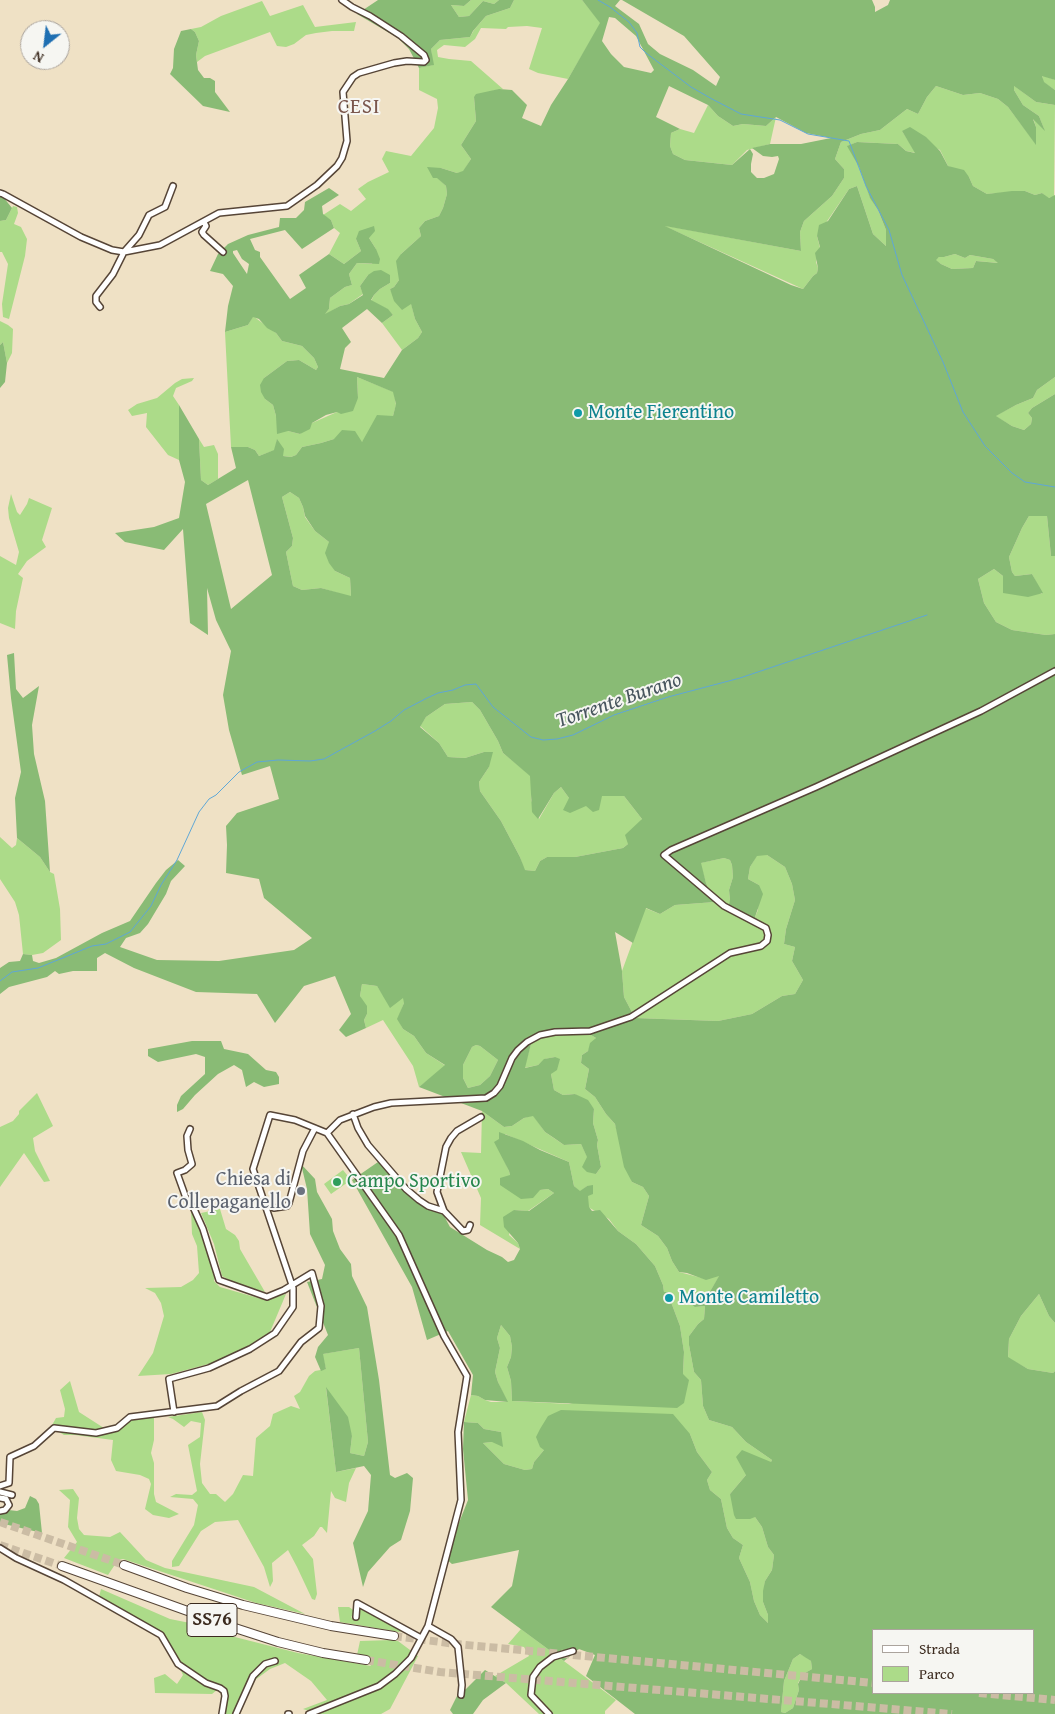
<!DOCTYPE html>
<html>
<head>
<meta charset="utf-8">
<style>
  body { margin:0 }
  #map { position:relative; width:1055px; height:1714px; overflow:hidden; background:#efe1c5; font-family:"Gentium Book Plus",serif }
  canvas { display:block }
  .legend { position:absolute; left:872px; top:1629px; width:162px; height:65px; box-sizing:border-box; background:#f6f6f2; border:1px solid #aba49d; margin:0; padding:6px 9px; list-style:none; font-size:15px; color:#3b2a1e }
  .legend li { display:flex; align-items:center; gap:10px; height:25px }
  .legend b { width:25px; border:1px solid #aba49d }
  .north { position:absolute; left:20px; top:20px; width:50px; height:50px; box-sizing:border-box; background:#f6f6f2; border:1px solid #aba49d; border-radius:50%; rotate:209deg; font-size:14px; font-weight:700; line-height:20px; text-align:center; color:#3b2a1e }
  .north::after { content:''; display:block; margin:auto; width:18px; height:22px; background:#1f6fb2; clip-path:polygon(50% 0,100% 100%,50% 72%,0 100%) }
</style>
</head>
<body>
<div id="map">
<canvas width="1055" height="1714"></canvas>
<ul class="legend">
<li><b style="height:6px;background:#fff"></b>Strada</li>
<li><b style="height:14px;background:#acdb89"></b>Parco</li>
</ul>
<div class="north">N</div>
</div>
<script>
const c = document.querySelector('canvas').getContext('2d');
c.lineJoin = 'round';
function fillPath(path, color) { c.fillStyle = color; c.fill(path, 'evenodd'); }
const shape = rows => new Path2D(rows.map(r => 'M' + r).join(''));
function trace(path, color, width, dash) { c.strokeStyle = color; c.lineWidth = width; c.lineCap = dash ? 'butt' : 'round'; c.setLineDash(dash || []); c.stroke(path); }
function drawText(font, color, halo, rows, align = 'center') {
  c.font = font + ' "Gentium Book Plus",serif'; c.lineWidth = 4; c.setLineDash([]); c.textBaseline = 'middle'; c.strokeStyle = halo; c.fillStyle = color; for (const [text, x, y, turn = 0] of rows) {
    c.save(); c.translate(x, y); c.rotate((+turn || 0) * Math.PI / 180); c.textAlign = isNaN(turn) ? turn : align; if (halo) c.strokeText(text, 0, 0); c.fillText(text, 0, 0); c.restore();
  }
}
fillPath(shape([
  [471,0,499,0,494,4,483,1,469,16,459,17,451,5,464,6],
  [514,0,582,0,601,23,568,79,538,73,529,69,542,28,527,26,508,27,506,29,481,28,475,39,465,47,444,45,437,50,438,57,449,59,471,61,503,89,496,90,474,97,476,121,461,145,471,159,463,172,457,173,441,168,437,177,446,186,447,194,443,208,439,216,425,221,419,228,421,236,401,254,399,280,394,287,390,289,392,293,411,303,415,319,422,332,418,338,402,350,382,323,393,315,387,309,371,301,374,295,380,289,390,283,368,275,360,286,363,294,349,304,340,306,323,316,329,309,330,298,345,287,352,285,349,274,357,263,372,264,376,249,369,238,356,239,361,251,344,264,329,254,340,233,334,228,331,220,323,215,340,204,351,211,366,199,358,189,368,182,389,172,382,159,386,151,411,156,434,128,438,108,437,99,419,90,419,68,433,65,431,49,440,40,470,37,474,30,486,16,510,8],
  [262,1,270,16,303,5,315,27,356,22,354,31,332,31,316,33,306,35,294,44,286,47,277,46,270,32,205,56,197,62,196,55,199,41,195,32,191,29,201,27,221,16],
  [1042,75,1055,80,1055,90,1043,82],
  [1013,85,1036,102,1055,105,1054,197,1048,198,1042,193,1035,195,1025,191,987,194,973,186,969,177,948,166,940,150,902,131,916,153,906,151,898,144,857,142,848,146,859,167,870,197,878,210,886,230,886,246,873,234,857,186,849,189,817,236,820,248,816,262,818,268,817,273,813,276,803,289,662,225,801,251,800,232,804,221,832,196,844,178,844,169,835,159,841,142,861,134,880,130,907,109,918,114,927,97,936,86,963,95,980,93,998,99,1008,107,1036,144,1036,127,1033,118,1044,129,1039,116,1023,105,1014,90],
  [708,105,718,116,733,126,743,124,766,126,776,117,770,144,747,150,732,165,685,160,673,154,670,146,671,133,680,129,694,133],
  [13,206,17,207,18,213,14,224,21,227,27,239,25,256,9,319,3,317,2,304,8,264,2,252,0,252,0,221,6,220],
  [955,254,965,258,970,255,993,259,999,263,976,261,973,268,952,269,941,264,935,260,939,257,944,257],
  [253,316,276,333,282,341,302,346,314,358,318,367,316,370,299,360,287,361,264,378,265,399,273,405,276,416,288,431,300,434,312,423,337,412,358,398,357,377,394,392,396,405,393,416,362,442,334,439,321,443,302,447,296,455,291,457,283,456,277,440,275,450,259,456,255,450,248,447,231,447,225,332,248,325],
  [0,321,8,325,13,329,12,353,7,363,3,342,0,345],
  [1055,377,1055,394,1032,408,1028,413,1032,418,1031,424,1024,430,1012,426,995,416,1016,405,1033,398,1037,390],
  [194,378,192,381,176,388,173,396,179,405,179,460,168,455,146,427,147,413,132,416,128,410,137,404,157,398,175,383,182,379],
  [199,439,204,447,214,445,218,454,218,479,208,485,201,480],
  [290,492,299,498,303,507,305,517,315,531,329,542,335,571,350,578,351,597,321,588,302,590,293,586,286,552,292,546,293,538,282,497],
  [11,494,17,512,20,515,27,504,29,498,52,508,42,540,46,547,27,561,18,574,23,578,16,611,15,629,0,623,0,556,16,565,19,552,9,518,8,508],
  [1029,516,1047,516,1051,556,1055,556,1055,634,1046,635,1012,630,996,622,984,603,978,579,994,569,1003,576,1042,594,1032,574,1015,576,1012,572,1009,557,1022,528],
  [472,702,480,710,498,741,503,753,531,776,532,786,531,800,539,819,554,793,561,787,569,798,602,796,624,796,642,819,628,844,623,848,575,857,547,857,540,861,535,871,524,870,520,857,501,821,480,791,479,782,489,767,484,752,465,758,448,757,439,743,420,726,426,717,445,704],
  [0,837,12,848,16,845,17,838,40,857,50,872,54,874,60,909,61,940,43,953,32,955,23,954,19,915,15,902,0,879],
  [757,855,767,855,785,867,792,884,795,900,786,929,784,944,795,947,792,961,803,980,795,994,782,996,752,1014,718,1021,635,1018,624,997,622,971,645,908,660,914,675,905,715,902,706,883,700,863,724,858,730,860,732,865,733,877,729,890,730,900,766,926,755,917,758,910,759,885,748,879,750,867],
  [362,984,377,986,383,995,404,998,404,1003,398,1019,403,1029,414,1036,426,1053,446,1066,419,1087,413,1066,383,1020,366,1028,364,1020,367,1014,360,996],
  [571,1034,591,1035,596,1038,588,1051,582,1055,581,1063,589,1069,585,1089,595,1097,606,1114,615,1124,632,1182,643,1187,649,1196,641,1225,658,1236,667,1248,672,1261,679,1272,706,1279,720,1275,708,1295,697,1295,695,1307,705,1306,704,1319,698,1324,689,1336,689,1345,694,1372,701,1380,703,1406,709,1420,732,1427,746,1442,772,1460,771,1462,746,1475,730,1494,755,1517,762,1527,768,1547,774,1555,772,1570,765,1581,763,1602,768,1615,768,1623,760,1615,754,1601,750,1582,739,1558,743,1545,733,1538,727,1528,721,1499,710,1490,707,1480,712,1472,697,1452,690,1434,544,1450,534,1462,532,1469,525,1470,504,1464,483,1443,492,1442,501,1432,484,1429,478,1423,464,1422,471,1395,478,1396,485,1400,491,1402,507,1402,498,1382,495,1372,500,1348,497,1338,501,1325,510,1336,512,1347,511,1357,507,1367,511,1381,512,1401,569,1404,683,1374,684,1352,680,1326,671,1302,670,1292,664,1292,663,1285,655,1266,636,1244,618,1231,609,1219,588,1207,587,1186,580,1192,574,1186,569,1162,505,1134,503,1158,509,1171,510,1175,540,1190,548,1189,554,1193,528,1211,514,1210,509,1235,518,1243,520,1249,480,1225,481,1198,461,1152,481,1153,482,1111,504,1127,512,1126,524,1118,533,1115,545,1132,564,1145,581,1144,596,1174,601,1167,597,1145,598,1140,593,1123,594,1109,575,1094,563,1095,554,1090,551,1074,555,1057,545,1059,538,1065,524,1068,531,1044,545,1036],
  [476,1045,480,1046,498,1060,490,1076,480,1085,468,1088,463,1078,463,1065,472,1047],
  [37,1093,53,1126,33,1138,35,1151,50,1181,44,1182,24,1153,0,1187,0,1127,13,1121,19,1114,19,1111],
  [343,1170,351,1180,331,1194,324,1184],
  [191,1209,201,1231,215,1274,214,1281,220,1287,265,1300,286,1294,270,1332,265,1337,235,1357,171,1374,138,1376,153,1353,164,1316,161,1303,155,1293,145,1288,181,1287,193,1280,199,1273,197,1246,192,1234],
  [220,1209,226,1229,235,1235,239,1241,240,1249,265,1292,235,1283,222,1276,214,1244,201,1213],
  [1039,1294,1049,1316,1055,1323,1055,1371,1053,1373,1028,1369,1008,1358,1009,1339,1021,1316],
  [359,1348,368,1442,364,1456,350,1453,352,1436,335,1402,326,1388,336,1472,356,1468,349,1483,346,1502,335,1498,331,1491,327,1533,322,1527,320,1527,314,1536,302,1545,313,1559,317,1594,315,1600,312,1599,297,1567,288,1550,272,1563,273,1581,270,1587,264,1567,238,1520,215,1522,201,1531,179,1566,172,1567,172,1561,194,1525,198,1505,193,1499,170,1497,176,1494,192,1495,197,1491,188,1445,200,1437,201,1423,191,1421,184,1427,173,1419,168,1417,202,1412,205,1420,200,1464,202,1483,210,1494,216,1494,225,1502,233,1494,243,1475,253,1476,256,1438,270,1426,273,1414,291,1406,300,1409,294,1396,300,1392,309,1376,315,1371,326,1369,322,1354],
  [70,1381,79,1412,107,1430,137,1417,154,1414,154,1440,151,1453,154,1463,154,1494,156,1502,179,1514,169,1518,153,1515,145,1509,151,1484,149,1479,140,1475,116,1471,111,1460,113,1440,75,1435,64,1435,51,1427,56,1418,64,1417,65,1409,60,1390],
  [73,1489,79,1498,77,1518,79,1529,84,1535,110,1537,120,1532,146,1560,165,1568,254,1587,305,1614,256,1603,123,1559,118,1560,108,1575,64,1558,77,1542,68,1527,70,1500,59,1490],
  [101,1589,170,1619,200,1625,219,1633,298,1653,371,1666,364,1656,357,1655,360,1641,392,1640,398,1641,418,1656,390,1709,381,1714,318,1714,303,1709,327,1700,311,1681,285,1663,270,1669,255,1680,238,1714,224,1714,227,1694,223,1685,212,1694,155,1693,154,1678,165,1674,177,1684,183,1675,177,1662,161,1632,99,1597],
  [338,1607,349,1607,356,1612,351,1617,354,1620,358,1617,359,1610,364,1608,402,1631,399,1632,340,1622],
  [521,1629,616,1700,605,1711,605,1714,539,1714,506,1683,495,1676,529,1656,524,1647,508,1644],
  [800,1654,806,1657,811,1661,812,1669,803,1674,798,1683,799,1690,793,1708,785,1713,781,1712,784,1681,793,1659]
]), '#acdb89');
fillPath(shape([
  [378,0,471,0,464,6,451,5,459,17,469,16,483,1,494,4,499,0,514,0,510,8,486,16,473,31,470,37,440,40,431,49,434,65,419,68,409,49,398,38,357,14],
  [582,0,620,0,615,6,639,24,648,44,660,54,693,70,716,86,720,77,684,36,622,0,872,0,875,7,875,12,888,5,890,0,1055,0,1055,80,1042,76,1044,82,1055,90,1055,105,1036,102,1014,86,1014,90,1023,105,1039,116,1045,131,1033,119,1036,127,1036,145,1008,107,998,99,980,93,963,95,936,86,927,97,918,114,907,109,880,130,861,134,841,142,835,159,844,169,844,178,832,196,804,221,800,232,801,251,665,226,791,285,803,289,813,276,817,273,818,268,815,253,820,247,817,236,819,225,828,221,849,189,857,186,873,234,886,246,886,230,878,210,870,198,859,167,847,146,857,142,898,144,906,151,915,153,902,131,910,127,926,137,940,151,948,166,964,170,969,177,973,186,987,194,1012,191,1025,191,1035,195,1042,193,1049,198,1055,195,1055,377,1037,390,1033,398,1016,405,996,416,1012,426,1024,430,1031,424,1032,418,1028,413,1032,408,1055,394,1055,556,1051,556,1047,516,1029,516,1022,528,1009,557,1012,572,1015,576,1032,574,1043,593,1028,597,1003,593,1003,576,994,569,978,579,984,603,996,622,1012,630,1046,635,1055,634,1055,1323,1049,1316,1039,1294,1021,1316,1009,1339,1008,1357,1028,1369,1053,1373,1055,1371,1055,1714,635,1714,586,1676,595,1655,579,1649,564,1661,491,1607,512,1586,519,1550,452,1564,445,1558,468,1500,463,1449,464,1422,478,1423,484,1429,501,1432,503,1447,492,1442,483,1443,504,1464,525,1470,532,1469,534,1462,544,1450,540,1447,536,1437,540,1429,548,1416,561,1410,673,1414,690,1434,697,1452,712,1472,707,1480,710,1490,721,1499,727,1528,733,1538,743,1545,739,1558,750,1582,754,1601,760,1615,768,1623,768,1615,763,1602,763,1591,765,1581,772,1570,774,1555,768,1547,762,1527,755,1517,750,1519,736,1519,734,1515,730,1494,746,1475,736,1457,742,1450,771,1462,772,1460,746,1442,732,1427,709,1420,703,1406,701,1380,694,1372,689,1345,689,1336,698,1324,704,1319,705,1306,695,1307,689,1302,697,1295,708,1295,719,1276,706,1280,687,1273,679,1272,672,1261,667,1248,658,1236,641,1225,649,1196,643,1187,632,1182,624,1167,615,1124,606,1114,595,1097,585,1089,589,1069,581,1063,582,1055,588,1051,590,1043,596,1038,591,1035,571,1034,545,1036,531,1044,525,1068,538,1065,544,1059,555,1057,560,1059,557,1070,551,1074,554,1090,563,1095,575,1094,588,1100,594,1109,593,1123,598,1140,597,1145,601,1167,596,1174,587,1172,582,1167,587,1157,581,1144,564,1145,554,1138,545,1132,533,1116,524,1118,512,1126,504,1127,482,1111,419,1087,445,1065,426,1053,414,1036,403,1029,397,1019,404,1003,403,998,390,1008,377,986,362,984,360,996,367,1006,367,1014,364,1020,366,1028,346,1037,339,1030,351,1014,335,976,304,986,275,1023,257,994,196,992,134,968,105,953,97,958,97,971,73,971,59,974,55,971,47,977,9,987,0,994,0,968,9,962,20,961,23,954,32,955,33,961,39,963,56,958,102,933,130,921,156,883,166,870,178,860,185,866,171,881,166,894,148,924,140,933,126,938,120,947,157,960,219,961,294,950,312,938,264,898,259,879,226,873,227,845,226,826,237,813,279,799,270,766,242,775,229,730,223,695,231,651,216,620,207,588,208,635,190,623,183,529,164,550,125,542,115,533,154,527,179,518,185,482,179,460,179,405,199,439,201,480,208,485,236,468,231,447,248,447,255,450,259,456,274,450,277,439,284,449,283,456,291,457,296,455,302,447,321,443,334,439,342,430,355,431,362,442,377,415,393,416,396,404,393,392,357,377,358,398,353,411,341,414,337,412,326,415,312,423,310,429,300,434,288,431,277,434,276,416,273,405,265,399,261,392,260,385,264,378,287,361,299,360,316,370,318,367,314,358,302,346,282,341,276,333,267,328,259,319,253,317,248,325,225,332,228,306,233,286,223,274,210,271,218,254,228,244,248,235,279,227,280,218,296,218,304,210,305,202,329,188,339,195,322,206,323,214,331,220,334,228,302,249,285,230,250,239,255,250,260,252,260,257,290,299,306,288,299,275,329,254,344,264,361,251,356,239,359,231,374,226,375,231,369,238,376,249,380,259,379,264,357,263,349,274,352,285,345,287,330,298,329,309,325,314,340,306,349,304,363,295,360,286,368,275,374,271,381,270,390,275,390,283,380,289,374,295,371,300,388,309,393,315,382,323,367,309,342,328,351,342,345,348,340,369,384,378,402,350,418,338,422,332,415,319,411,304,402,310,394,301,390,289,394,287,399,280,396,261,401,254,421,236,419,228,425,221,439,216,443,208,447,194,446,186,437,178,433,178,427,167,441,168,457,173,463,171,471,159,461,145,476,121,474,97,476,94,499,89,512,90,527,105,522,118,541,126,551,105,568,79,600,23],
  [609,17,615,18,636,36,654,70,651,73,624,67,611,54,602,41],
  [669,86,708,105,718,116,733,126,743,124,766,126,776,117,806,133,831,138,801,144,770,144,752,148,763,156,772,157,778,156,779,159,774,174,764,178,757,178,751,172,751,164,753,154,750,149,732,165,685,160,673,154,670,146,671,133,680,129,656,117],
  [237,250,242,259,249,264,247,274,233,253,233,251],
  [955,254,965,258,970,255,993,259,998,263,976,261,973,268,952,269,941,264,936,260,939,257,944,257],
  [248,480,272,575,231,609,206,504],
  [290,492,299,498,303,507,305,516,315,531,329,542,325,553,329,563,335,571,350,578,351,596,321,588,302,590,293,586,286,552,292,546,293,538,282,497],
  [472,702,480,710,498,741,503,753,530,776,532,812,538,819,554,793,561,787,569,798,563,810,570,813,586,806,593,812,599,810,602,796,624,796,642,819,625,835,628,844,623,848,575,857,547,857,540,861,535,871,525,870,520,857,501,821,480,791,479,782,489,767,493,752,484,752,465,758,448,757,439,743,420,727,426,717,445,704],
  [767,855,785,867,792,884,795,900,786,929,784,944,795,947,792,961,803,980,795,994,782,996,752,1014,718,1021,635,1018,624,997,622,971,615,932,633,943,646,908,660,914,675,905,715,902,706,883,701,863,724,858,730,860,732,865,733,877,729,890,730,900,729,905,746,920,770,933,766,926,755,917,763,894,759,885,748,879,750,867,757,856],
  [476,1045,480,1046,498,1060,490,1076,480,1085,468,1088,463,1078,463,1065,472,1047],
  [874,1630,1034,1630,1034,1693,874,1693],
  [800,1654,811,1661,812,1669,803,1674,798,1684,799,1690,793,1708,785,1713,781,1712,784,1681,793,1659],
  [191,29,195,32,199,41,196,55,198,70,204,78,210,78,215,81,215,92,230,112,203,106,170,74,173,68,174,49,181,31],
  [0,193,12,208,6,220,0,221],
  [3,342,7,363,5,382,0,388,0,345],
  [14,653,16,689,23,698,39,686,32,725,34,754,45,801,50,872,40,857,17,838,15,798,21,772,11,698,7,655],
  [192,1041,221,1041,224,1049,248,1054,266,1070,276,1072,279,1077,279,1084,264,1087,254,1082,246,1087,242,1070,234,1065,218,1074,195,1095,183,1109,177,1112,177,1105,181,1096,205,1074,205,1057,196,1054,158,1062,148,1056,148,1049],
  [499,1132,523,1141,540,1150,569,1162,574,1186,580,1191,587,1186,593,1185,593,1194,588,1196,589,1207,592,1211,600,1210,618,1231,636,1244,655,1266,663,1285,664,1292,670,1292,671,1302,680,1326,684,1352,683,1374,689,1380,684,1403,677,1408,512,1401,511,1381,507,1367,511,1357,512,1347,510,1336,501,1325,497,1338,500,1348,495,1372,498,1382,508,1402,485,1400,478,1396,471,1395,473,1375,448,1331,427,1340,412,1287,352,1180,378,1162,418,1202,443,1214,450,1227,487,1250,502,1257,508,1262,514,1260,520,1249,518,1243,504,1227,503,1217,514,1210,529,1211,554,1193,548,1189,540,1190,533,1198,521,1199,500,1185,500,1178,510,1175,509,1171,494,1142,499,1139],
  [301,1164,315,1179,317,1192,332,1219,333,1231,340,1249,351,1264,352,1276,367,1307,379,1380,390,1475,395,1478,407,1473,413,1478,410,1511,401,1540,390,1547,368,1572,363,1587,353,1543,368,1511,371,1475,364,1466,336,1472,326,1387,348,1417,352,1436,350,1453,364,1456,368,1442,359,1348,323,1354,326,1369,321,1371,315,1357,318,1347,328,1335,307,1282,322,1279,325,1265,310,1234,307,1189],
  [30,1496,36,1499,39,1504,42,1533,0,1523,0,1509,17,1511,25,1508],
  [485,1670,506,1683,483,1700,473,1714,453,1714,450,1710,458,1694,466,1689]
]), '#89bb75');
trace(shape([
  [598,0,610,7,629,22,637,33,640,47,646,53,691,87,712,99,741,114,780,120,808,134,849,141,866,186,889,230,902,275,943,362,963,412,985,446,1012,473,1025,482,1055,487],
  [0,981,12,972,38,968,92,946,106,944,130,932,151,906,161,885,177,860,199,812,209,799,216,795,239,772,257,762,278,760,310,761,324,759,375,731,391,721,404,710,427,698,438,693,453,690,465,685,476,684,493,707,531,737,543,740,557,739,573,735,614,715,668,697,740,678,927,615]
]), '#5fa7d6', 1);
trace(shape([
  [0,1522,124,1565],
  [0,1545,62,1566],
  [394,1636,456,1644,874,1683],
  [366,1660,440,1672,952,1714],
  [979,1693,1055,1700]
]), '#cbbca4', 8, [8, 4]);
const minor = shape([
  [0,193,3,194,81,237,112,250,124,252,160,245,219,213,287,206,317,185,337,166,342,158,347,141,343,92,353,77,359,73,394,63,407,61,424,62,426,60,424,55,401,36,370,16,352,7,342,0],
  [204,222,206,226,202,232,204,235,223,252],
  [100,307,96,302,96,296,113,274,124,252,139,235,149,215,165,207,173,186],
  [353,1114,358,1128,368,1145,406,1189,419,1200,428,1206,444,1211],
  [327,1133,340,1120,374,1107,391,1103,486,1098,494,1093,500,1086,512,1058,518,1050,527,1042,540,1035,555,1032,590,1031,631,1017,730,953,761,946,767,941,768,935,766,928,724,906,664,855,671,850,816,787,981,711,1055,671],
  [274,1208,287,1206,289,1203,303,1151,315,1128],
  [470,1225,468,1230,463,1231,444,1211,437,1192,446,1147,451,1138,457,1131,481,1117],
  [174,1412,169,1379,209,1368,250,1349,275,1333,293,1307,293,1288,253,1169,270,1115,295,1120,327,1133,399,1235,444,1336,467,1376,458,1432,461,1500,428,1626,411,1658,395,1674,379,1686,309,1714],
  [0,1486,9,1483,10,1457,34,1446,54,1428,96,1433,117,1428,130,1417,217,1406,241,1391,279,1371,301,1342,319,1328,321,1306,312,1273,284,1290,267,1297,219,1280,203,1229,194,1209,186,1198,177,1173,185,1170,192,1164,188,1150,187,1136,190,1129],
  [0,1492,12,1495],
  [0,1498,6,1499,9,1505,5,1510,0,1511],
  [0,1548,16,1558,64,1580,161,1635,178,1664,206,1683,220,1688,224,1691,225,1696,222,1714],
  [356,1617,357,1603,421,1638],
  [428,1626,451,1639,458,1647,462,1685,461,1695],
  [236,1714,253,1676,265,1664,275,1661],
  [288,1714,289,1714],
  [549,1714,531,1695,533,1677,540,1667,553,1657,573,1651]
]);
const highway = shape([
  [124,1565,187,1588,243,1605,331,1626,394,1636],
  [62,1566,235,1628,278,1642,323,1653,366,1660]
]);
trace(minor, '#564537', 8);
trace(highway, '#564537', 10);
trace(minor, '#fff', 5);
trace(highway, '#fff', 8);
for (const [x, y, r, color] of [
  [578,413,5,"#0f9aa8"],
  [337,1182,5,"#2e9e5b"],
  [301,1191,5,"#6b7280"],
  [669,1298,5,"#0f9aa8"]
]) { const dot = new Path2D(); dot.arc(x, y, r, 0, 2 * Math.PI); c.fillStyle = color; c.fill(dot); trace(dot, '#f6f6f2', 2); }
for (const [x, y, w] of [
  [212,1620,50]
]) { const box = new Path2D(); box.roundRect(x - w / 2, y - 16.5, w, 33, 4); c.fillStyle = '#f6f6f2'; c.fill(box); trace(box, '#3b2a1e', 1); }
drawText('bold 19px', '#3b2a1e', null, [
  ["SS76",212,1620]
]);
drawText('20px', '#0d838f', '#f6f6f2', [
  ["Monte Fierentino",588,413],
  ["Monte Camiletto",679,1298]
], 'left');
drawText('20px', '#5b616d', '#f6f6f2', [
  ["Chiesa di",291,1180],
  ["Collepaganello",291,1203]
], 'right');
drawText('20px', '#27864d', '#f6f6f2', [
  ["Campo Sportivo",347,1182]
], 'left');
c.letterSpacing = '1px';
drawText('21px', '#7b574d', '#f6f6f2', [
  ["CESI",359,108]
]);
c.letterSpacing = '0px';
drawText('italic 21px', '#48565e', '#f6f6f2', [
  ["Torrente Burano",619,701,-19]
]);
</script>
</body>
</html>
